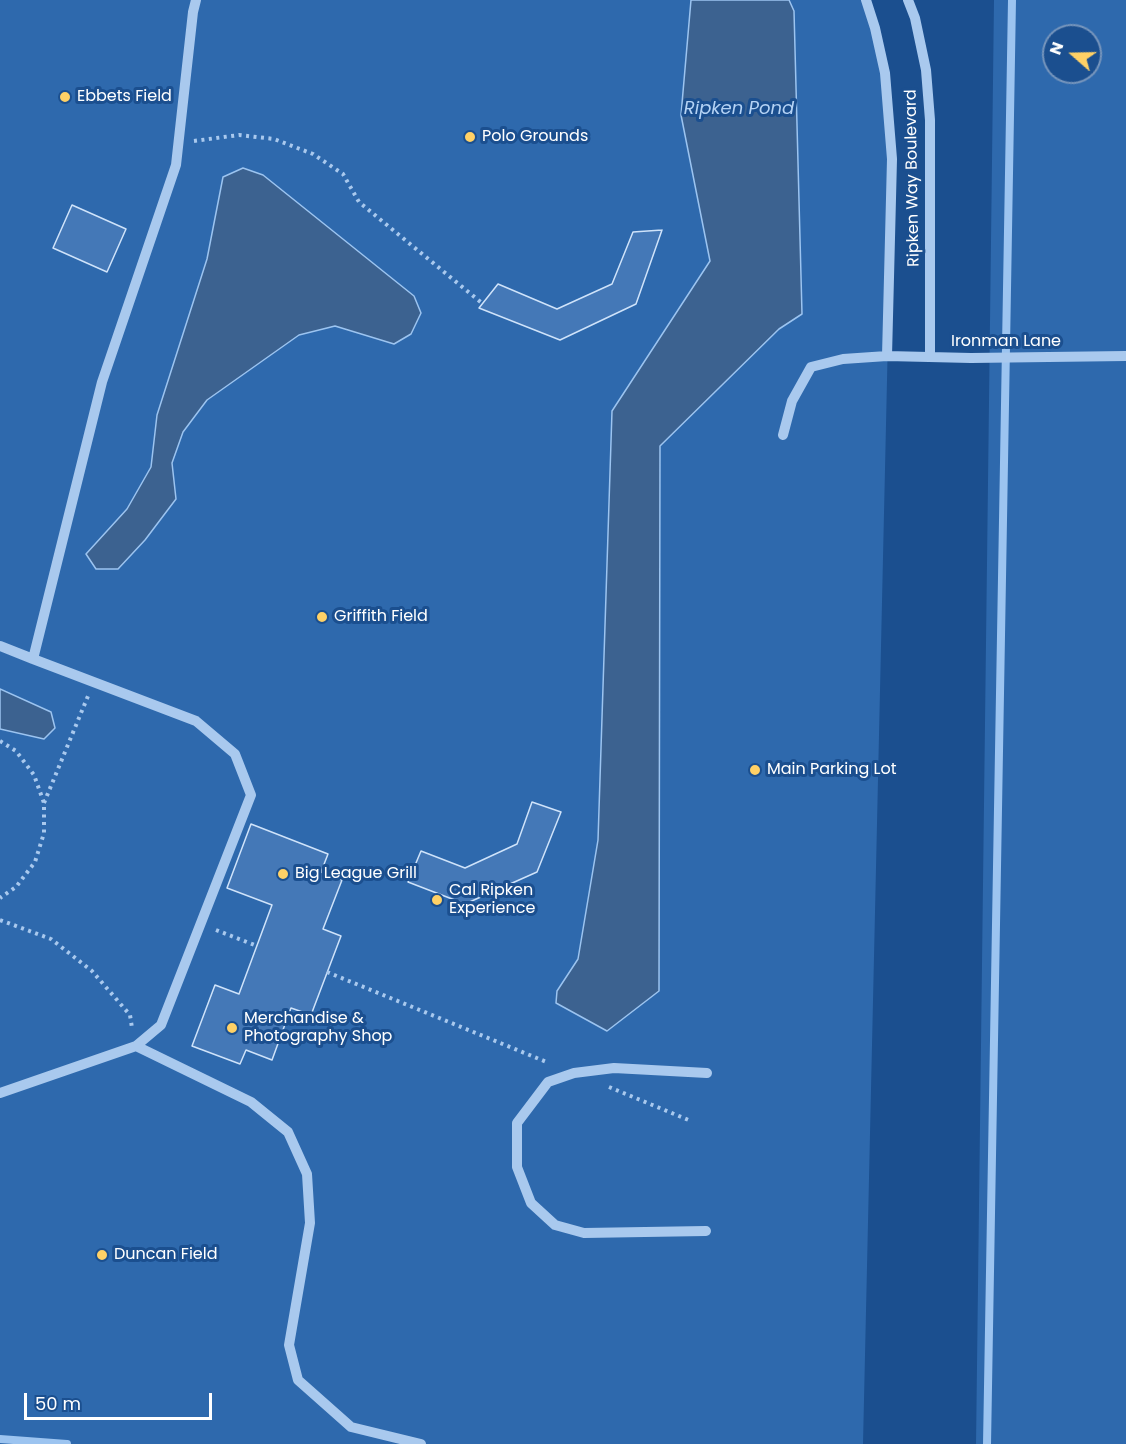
<!DOCTYPE html>
<html>
<head>
<meta charset="utf-8">
<style>
  body { margin:0 }
  #map { position:relative; width:1126px; height:1444px; overflow:hidden; background:#1b4f8f; font-family:Poppins,sans-serif }
  canvas { display:block }
  .north { position:absolute; left:1042px; top:24px; width:60px; height:60px; box-sizing:border-box; background:#1b4f8f; border:2px solid #7695bc; border-radius:50%; rotate:290deg; font-size:16px; font-weight:700; line-height:24px; text-align:center; color:#fff }
  .north::after { content:''; display:block; margin:auto; width:21px; height:27px; background:#ffd166; clip-path:polygon(50% 0,100% 100%,50% 72%,0 100%) }
  .scale { position:absolute; left:24px; top:1393px; width:188px; height:27px; box-sizing:border-box; border:3px solid #fff; border-top:0; padding-left:8px; font-size:18px; line-height:21px; white-space:nowrap; color:#fff; -webkit-text-stroke:4px #1b4f8f; paint-order:stroke }
</style>
</head>
<body>
<div id="map">
<canvas width="1126" height="1444"></canvas>
<div class="north">N</div>
<div class="scale">50 m</div>
</div>
<script>
const c = document.querySelector('canvas').getContext('2d');
c.lineJoin = 'round';
function fillPath(path, color) { c.fillStyle = color; c.fill(path, 'evenodd'); }
const shape = rows => new Path2D(rows.map(r => 'M' + r).join(''));
function trace(path, color, width, dash) { c.strokeStyle = color; c.lineWidth = width; c.lineCap = dash ? 'butt' : 'round'; c.setLineDash(dash || []); c.stroke(path); }
function drawText(font, color, halo, rows, align = 'center') {
  c.font = font + ' Poppins,sans-serif'; c.lineWidth = 6; c.setLineDash([]); c.textBaseline = 'middle'; c.strokeStyle = halo; c.fillStyle = color; for (const [text, x, y, turn = 0] of rows) {
    c.save(); c.translate(x, y); c.rotate((+turn || 0) * Math.PI / 180); c.textAlign = isNaN(turn) ? turn : align; if (halo) c.strokeText(text, 0, 0); c.fillText(text, 0, 0); c.restore();
  }
}
fillPath(shape([
  [0,0,866,0,875,28,892,159,863,1444,0,1444],
  [994,0,1126,0,1126,1444,976,1444],
  [1054,36,1090,36,1090,72,1054,72]
]), '#2e69ad');
const water = shape([
  [691,0,789,0,794,11,802,314,779,329,660,446,659,991,607,1031,556,1003,557,991,578,959,598,840,612,411,710,261,681,115,691,0],
  [243,168,263,175,414,296,421,313,411,334,394,344,335,326,299,335,207,400,183,432,172,463,176,499,145,540,118,569,96,569,86,554,127,509,151,467,157,415,207,259,223,177,243,168],
  [0,689,51,712,55,728,44,739,0,729,0,689]
]);
fillPath(water, '#3c6290');
trace(water, '#9cc4f0', 1.5);
trace(shape([
  [0,1439,67,1444],
  [987,1444,1012,0]
]), '#9cc4f0', 8);
const building = shape([
  [72,205,126,229,107,272,53,248,72,205],
  [662,230,636,304,560,340,479,308,498,284,557,309,612,284,633,232,662,230],
  [532,802,561,812,537,872,465,904,408,882,421,851,465,868,517,844,532,802],
  [251,824,328,854,321,872,342,880,323,929,341,936,311,1015,291,1008,272,1060,246,1050,240,1064,192,1046,215,985,239,994,272,905,227,888,251,824]
]);
fillPath(building, '#4478b7');
trace(building, '#cfe3fa', 1.5);
trace(shape([
  [194,141,239,135,274,139,313,154,343,174,359,202,483,304],
  [0,741,16,751,34,775,44,803,44,833,35,862,16,887,0,898],
  [44,803,88,696],
  [0,920,51,939,92,971,130,1015,132,1028],
  [216,930,257,946],
  [327,972,549,1063],
  [609,1087,691,1121]
]), '#a9c9ee', 4, [3, 4.5]);
trace(shape([
  [866,0,875,28,885,73,892,159,887,356],
  [908,0,915,18,926,70,930,120,930,357],
  [783,435,792,401,811,367,843,359,887,356,971,358,1126,356],
  [0,646,33,659],
  [136,1046,251,1102,288,1132,307,1174,310,1223,289,1345,298,1380,351,1427,421,1444],
  [0,1093,136,1046,161,1025,251,795,235,754,196,721,33,659,102,382,176,165,193,12,196,0],
  [706,1231,584,1233,555,1225,531,1203,517,1167,517,1123,548,1082,574,1073,614,1068,707,1073]
]), '#a9c9ee', 10);
for (const [x, y, r, color] of [
  [65,97,6,"#ffd166"],
  [470,137,6,"#ffd166"],
  [322,617,6,"#ffd166"],
  [755,770,6,"#ffd166"],
  [283,874,6,"#ffd166"],
  [437,900,6,"#ffd166"],
  [232,1028,6,"#ffd166"],
  [102,1255,6,"#ffd166"]
]) { const dot = new Path2D(); dot.arc(x, y, r, 0, 2 * Math.PI); c.fillStyle = color; c.fill(dot); trace(dot, '#1b4f8f', 2); }
drawText('16px', '#fff', '#1b4f8f', [
  ["Ebbets Field",77,97],
  ["Polo Grounds",482,137],
  ["Griffith Field",334,617],
  ["Main Parking Lot",767,770],
  ["Big League Grill",295,874],
  ["Cal Ripken",449,891],
  ["Experience",449,909],
  ["Merchandise &",244,1019],
  ["Photography Shop",244,1037],
  ["Duncan Field",114,1255]
], 'left');
drawText('16px', '#fff', '#1b4f8f', [
  ["Ripken Way Boulevard",913,178,-91],
  ["Ironman Lane",1006,342]
]);
drawText('italic 18px', '#b5d3f5', '#1b4f8f', [
  ["Ripken Pond",739,109]
]);
</script>
</body>
</html>
